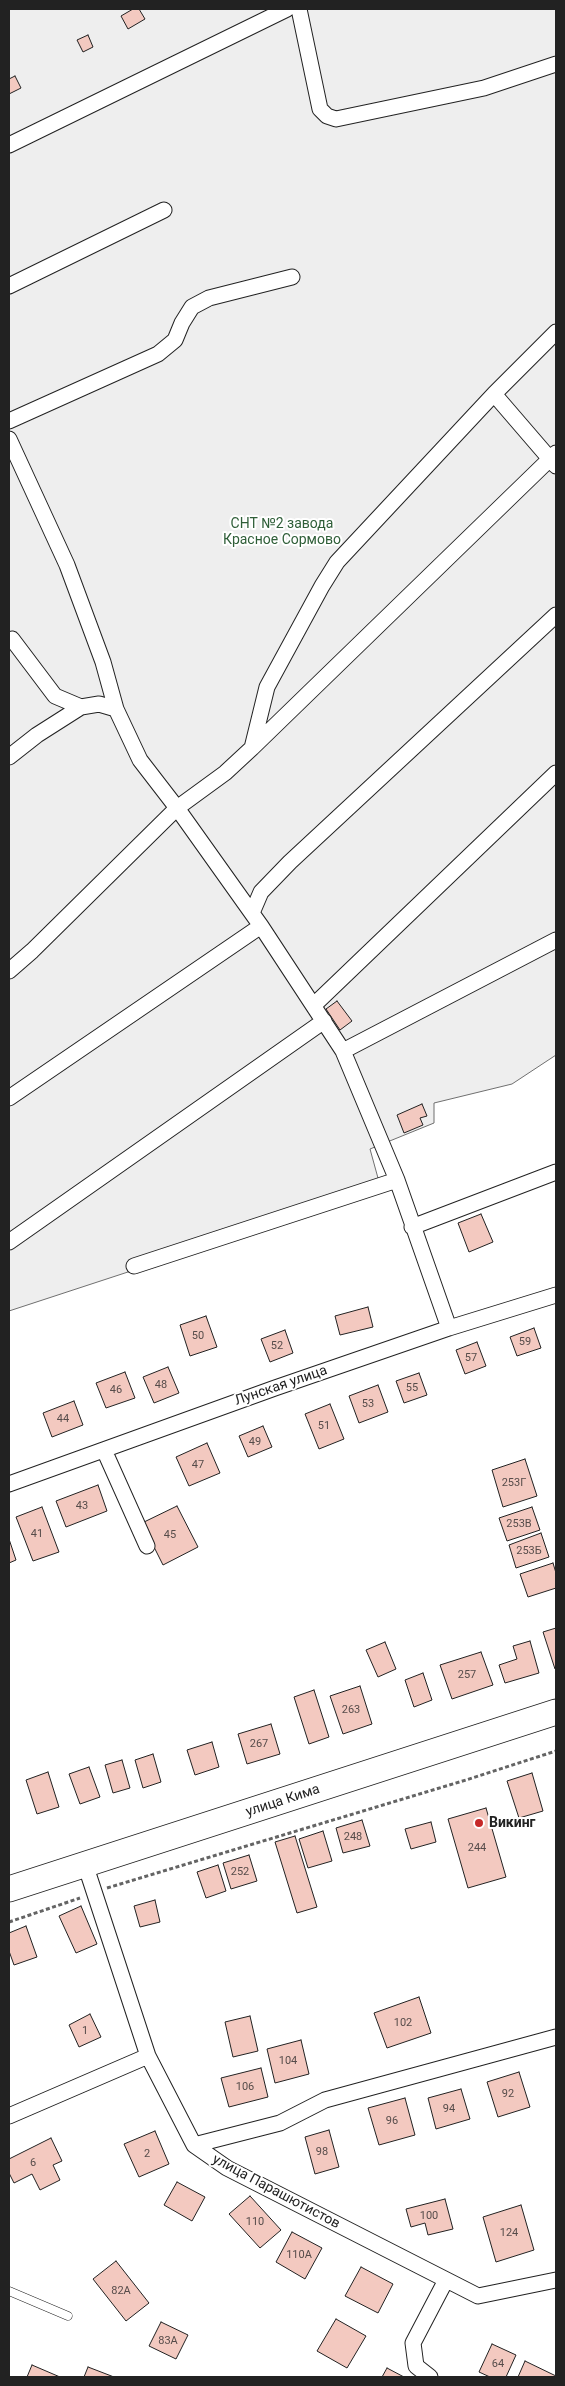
<!DOCTYPE html>
<html>
<head>
<meta charset="utf-8">
<style>
  body { margin:0 }
  #map { position:relative; width:565px; height:2386px; overflow:hidden; background:#fff; font-family:Roboto,sans-serif }
  canvas { display:block }
  .frame { position:absolute; inset:0; border:10px solid #222; pointer-events:none }
</style>
</head>
<body>
<div id="map">
<canvas width="565" height="2386"></canvas>
<div class="frame"></div>
</div>
<script>
const c = document.querySelector('canvas').getContext('2d');
c.lineJoin = 'round';
function fillPath(path, color) { c.fillStyle = color; c.fill(path, 'evenodd'); }
const shape = rows => new Path2D(rows.map(r => 'M' + r).join(''));
function trace(path, color, width, dash) { c.strokeStyle = color; c.lineWidth = width; c.lineCap = dash ? 'butt' : 'round'; c.setLineDash(dash || []); c.stroke(path); }
function drawText(font, color, halo, rows, align = 'center') {
  c.font = font + ' Roboto,sans-serif'; c.lineWidth = 4; c.setLineDash([]); c.textBaseline = 'middle'; c.strokeStyle = halo; c.fillStyle = color; for (const [text, x, y, turn = 0] of rows) {
    c.save(); c.translate(x, y); c.rotate((+turn || 0) * Math.PI / 180); c.textAlign = isNaN(turn) ? turn : align; if (halo) c.strokeText(text, 0, 0); c.fillText(text, 0, 0); c.restore();
  }
}
const green = shape([
  [9,9,556,9,556,1055,512,1084,434,1103,434,1123,370,1149,381,1189,9,1311,9,9]
]);
fillPath(green, '#eee');
trace(green, '#6f6f6f', 1);
const building = shape([
  [133,9,139,9,145,19,128,29,121,16,133,9],
  [88,35,93,47,83,52,77,40,88,35],
  [15,76,21,88,9,94,9,79,15,76],
  [337,1001,352,1021,340,1030,326,1009,337,1001],
  [422,1104,427,1116,420,1118,423,1125,404,1133,397,1115,422,1104],
  [481,1214,493,1242,469,1252,458,1223,481,1214],
  [368,1307,373,1327,340,1335,335,1316,368,1307],
  [206,1316,217,1347,190,1356,180,1325,206,1316],
  [534,1328,541,1348,517,1356,510,1337,534,1328],
  [285,1330,293,1353,270,1362,261,1339,285,1330],
  [477,1342,486,1366,465,1374,456,1350,477,1342],
  [168,1367,179,1393,154,1403,143,1377,168,1367],
  [125,1372,135,1398,106,1408,96,1383,125,1372],
  [419,1373,427,1395,404,1403,396,1381,419,1373],
  [378,1385,388,1412,359,1423,349,1396,378,1385],
  [74,1401,83,1425,52,1437,43,1413,74,1401],
  [330,1404,344,1439,319,1449,305,1414,330,1404],
  [263,1426,272,1447,248,1457,239,1436,263,1426],
  [207,1443,220,1473,189,1486,176,1457,207,1443],
  [525,1459,537,1496,503,1507,492,1470,525,1459],
  [98,1485,107,1511,66,1527,56,1501,98,1485],
  [177,1506,198,1547,163,1565,142,1523,177,1506],
  [42,1507,59,1552,33,1561,16,1517,42,1507],
  [532,1507,540,1530,507,1541,499,1518,532,1507],
  [541,1533,549,1557,516,1568,509,1545,541,1533],
  [9,1539,16,1560,9,1563,9,1539],
  [553,1563,556,1573,556,1588,528,1597,520,1574,553,1563],
  [556,1628,556,1668,555,1669,543,1632,556,1628],
  [530,1641,539,1673,505,1683,499,1665,517,1659,513,1646,530,1641],
  [385,1642,396,1669,378,1677,366,1650,385,1642],
  [481,1652,493,1685,452,1699,440,1665,481,1652],
  [423,1673,432,1700,414,1707,405,1680,423,1673],
  [360,1686,372,1724,343,1734,330,1696,360,1686],
  [314,1690,329,1737,309,1744,294,1697,314,1690],
  [271,1724,280,1754,247,1764,238,1734,271,1724],
  [212,1742,219,1767,195,1775,187,1750,212,1742],
  [153,1754,161,1782,143,1788,135,1760,153,1754],
  [122,1760,130,1788,113,1793,105,1765,122,1760],
  [89,1767,100,1797,80,1804,69,1774,89,1767],
  [48,1772,59,1807,37,1814,26,1780,48,1772],
  [532,1773,543,1811,519,1818,507,1781,532,1773],
  [486,1808,506,1877,468,1888,448,1819,486,1808],
  [362,1820,370,1846,343,1853,336,1828,362,1820],
  [431,1822,436,1842,411,1849,405,1829,431,1822],
  [323,1831,332,1861,308,1868,299,1839,323,1831],
  [295,1836,317,1907,297,1913,275,1842,295,1836],
  [249,1855,257,1881,231,1889,223,1863,249,1855],
  [218,1865,226,1891,206,1898,197,1872,218,1865],
  [155,1900,160,1922,140,1927,134,1906,155,1900],
  [81,1906,97,1944,76,1953,59,1916,81,1906],
  [26,1926,37,1957,14,1965,9,1951,9,1933,26,1926],
  [419,1997,431,2033,387,2048,374,2013,419,1997],
  [90,2014,101,2037,79,2047,69,2025,90,2014],
  [250,2016,258,2051,233,2057,225,2022,250,2016],
  [301,2040,309,2074,275,2083,267,2049,301,2040],
  [261,2068,268,2097,229,2107,221,2078,261,2068],
  [519,2072,530,2107,498,2117,487,2082,519,2072],
  [461,2089,470,2119,436,2129,428,2098,461,2089],
  [405,2098,415,2135,379,2145,368,2108,405,2098],
  [329,2130,339,2167,315,2174,305,2137,329,2130],
  [155,2131,169,2164,139,2177,124,2144,155,2131],
  [51,2138,62,2161,53,2165,60,2180,40,2190,32,2174,14,2183,9,2173,9,2159,51,2138],
  [177,2182,205,2197,192,2221,164,2205,177,2182],
  [250,2196,281,2230,260,2248,229,2214,250,2196],
  [445,2199,453,2229,428,2235,425,2223,411,2227,406,2209,445,2199],
  [521,2205,534,2250,496,2262,483,2217,521,2205],
  [292,2232,322,2248,305,2279,276,2262,292,2232],
  [116,2261,149,2303,126,2321,93,2279,116,2261],
  [361,2267,393,2284,378,2313,345,2296,361,2267],
  [336,2319,366,2336,347,2368,317,2351,336,2319],
  [161,2322,188,2335,176,2359,149,2346,161,2322],
  [492,2344,516,2355,506,2377,490,2377,479,2372,492,2344],
  [525,2361,556,2376,556,2377,518,2377,525,2361],
  [32,2365,60,2377,27,2377,32,2365],
  [88,2367,114,2377,84,2377,88,2367],
  [387,2368,404,2377,382,2377,387,2368]
]);
fillPath(building, '#f3c9c0');
trace(building, '#222', 1);
const service = shape([
  [9,2291,68,2316]
]);
const minor = shape([
  [299,9,320,109,327,116,336,119,484,88,556,64],
  [9,145,287,9],
  [9,286,164,210],
  [494,394,556,466],
  [9,421,158,354,175,340,182,323,192,307,209,298,292,277],
  [9,439,67,565,103,662,116,709,140,760,177,808,261,926,343,1051,397,1180,449,1328],
  [12,639,55,696,81,707],
  [252,748,267,687,322,586,337,562,494,394,556,332],
  [9,757,37,735,81,707,99,704,116,709],
  [252,913,261,892,290,862,556,615],
  [9,971,32,951,177,808,225,773,252,748,556,453],
  [314,1005,556,773],
  [343,1051,556,940],
  [9,1098,261,926],
  [412,1227,556,1172],
  [9,1242,324,1021],
  [134,1266,397,1180],
  [104,1450,147,1546],
  [9,1484,275,1388,449,1328,556,1295],
  [85,1864,148,2056,194,2145,227,2168,478,2296,556,2280],
  [9,2116,148,2056],
  [194,2145,280,2123,325,2100,556,2037],
  [430,2377,416,2366,413,2343,446,2280]
]);
const primary = shape([
  [9,1889,556,1712]
]);
trace(service, '#222', 9);
trace(minor, '#222', 17);
trace(primary, '#222', 27);
trace(shape([
  [107,1888,466,1780,556,1751],
  [9,1922,80,1898]
]), '#646464', 3, [4, 2.5]);
trace(service, '#fff', 8);
trace(minor, '#fff', 15);
trace(primary, '#fff', 25);
for (const [x, y, r, color] of [
  [479,1823,5,"#c62828"]
]) { const dot = new Path2D(); dot.arc(x, y, r, 0, 2 * Math.PI); c.fillStyle = color; c.fill(dot); trace(dot, '#fff', 2); }
drawText('11px', '#564c4a', null, [
  ["50",198,1336],
  ["59",525,1342],
  ["52",277,1346],
  ["57",471,1358],
  ["48",161,1385],
  ["55",412,1388],
  ["46",116,1390],
  ["53",368,1404],
  ["44",63,1419],
  ["51",324,1426],
  ["49",255,1442],
  ["47",198,1465],
  ["253Г",514,1483],
  ["43",82,1506],
  ["253В",519,1524],
  ["41",37,1534],
  ["45",170,1535],
  ["253Б",529,1551],
  ["257",467,1675],
  ["263",351,1710],
  ["267",259,1744],
  ["248",353,1837],
  ["244",477,1848],
  ["252",240,1872],
  ["102",403,2023],
  ["1",85,2031],
  ["104",288,2061],
  ["106",245,2087],
  ["92",508,2094],
  ["94",449,2109],
  ["96",392,2121],
  ["98",322,2152],
  ["2",147,2154],
  ["6",33,2163],
  ["100",429,2216],
  ["110",255,2222],
  ["124",509,2233],
  ["110А",299,2255],
  ["82А",121,2291],
  ["83А",168,2341],
  ["64",498,2364]
]);
drawText('14px', '#2f5e38', '#fff', [
  ["СНТ №2 завода",282,524],
  ["Красное Сормово",282,540]
]);
drawText('14px', '#222', '#fff', [
  ["Лунская улица",281,1386,-19],
  ["улица Кима",283,1801,-18],
  ["улица Парашютистов",276,2192,28]
]);
drawText('bold 14px', '#222', '#fff', [
  ["Викинг",489,1823]
], 'left');
</script>
</body>
</html>
